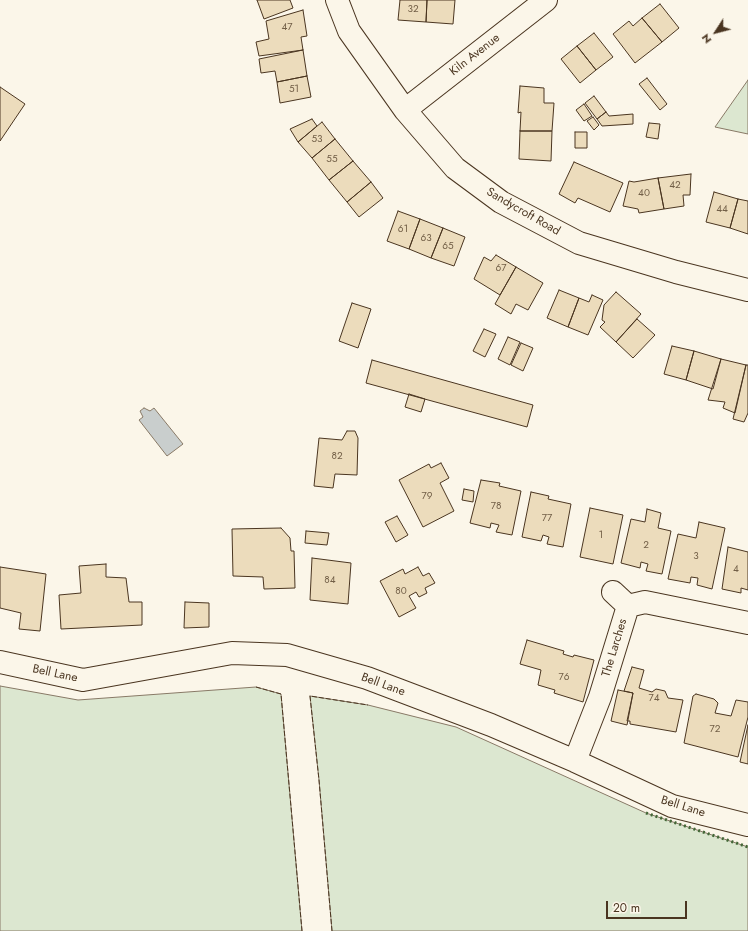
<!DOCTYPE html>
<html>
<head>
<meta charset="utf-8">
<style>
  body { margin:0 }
  #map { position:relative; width:748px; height:931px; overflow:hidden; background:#fbf6e9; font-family:Jost,sans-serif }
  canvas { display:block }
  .north { position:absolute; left:696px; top:12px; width:40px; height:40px; -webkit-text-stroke:3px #fbf6e9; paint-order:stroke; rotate:234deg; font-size:11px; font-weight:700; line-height:16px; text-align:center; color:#4a3520 }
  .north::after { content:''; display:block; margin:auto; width:14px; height:18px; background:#4a3520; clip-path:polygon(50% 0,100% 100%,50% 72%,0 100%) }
  .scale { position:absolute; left:606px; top:901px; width:81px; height:18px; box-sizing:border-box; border:2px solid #4a3520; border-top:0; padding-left:5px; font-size:12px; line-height:14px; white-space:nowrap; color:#4a3520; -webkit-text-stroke:3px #fbf6e9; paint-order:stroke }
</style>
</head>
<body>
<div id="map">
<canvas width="748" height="931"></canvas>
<div class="north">N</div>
<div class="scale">20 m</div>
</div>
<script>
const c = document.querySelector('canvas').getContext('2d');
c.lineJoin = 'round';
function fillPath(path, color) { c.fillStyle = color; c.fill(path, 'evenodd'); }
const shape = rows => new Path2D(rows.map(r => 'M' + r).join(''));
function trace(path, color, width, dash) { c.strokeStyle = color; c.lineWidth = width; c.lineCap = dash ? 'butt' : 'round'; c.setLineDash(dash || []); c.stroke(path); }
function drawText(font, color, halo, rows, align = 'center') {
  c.font = font + ' Jost,sans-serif'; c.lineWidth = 3; c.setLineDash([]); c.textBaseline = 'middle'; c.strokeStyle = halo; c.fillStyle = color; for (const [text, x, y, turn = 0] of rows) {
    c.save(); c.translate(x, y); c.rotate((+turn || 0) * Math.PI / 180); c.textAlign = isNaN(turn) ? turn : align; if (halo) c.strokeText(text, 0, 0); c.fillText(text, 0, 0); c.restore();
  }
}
const green = shape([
  [748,80,748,134,715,127,748,80],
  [0,686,78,700,256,687,281,694,302,931,0,931,0,686],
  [310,696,368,705,456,727,646,813,748,847,748,931,332,931,319,780,310,696]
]);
fillPath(green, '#dce7d0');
trace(green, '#887966', 1);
const water = shape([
  [144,408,150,411,154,408,183,444,167,456,139,420,143,417,140,411,144,408]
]);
fillPath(water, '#c9cecd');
trace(water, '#887966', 1);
const building = shape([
  [257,0,290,0,293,8,264,19,257,0],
  [400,0,427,0,426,22,398,20,400,0],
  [427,0,455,0,453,24,426,22,427,0],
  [660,4,679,28,662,42,642,18,660,4],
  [303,10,307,36,301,37,303,50,259,56,256,42,269,39,266,21,303,10],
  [642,18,662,42,635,63,613,34,629,21,633,26,642,18],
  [594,33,613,57,596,70,577,46,594,33],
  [577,46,596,70,580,83,561,59,577,46],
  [303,50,307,76,277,82,275,71,261,73,259,59,303,50],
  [307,76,311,97,280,103,277,82,307,76],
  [647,78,667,104,660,110,639,84,647,78],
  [520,86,544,88,544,103,554,103,552,131,520,131,521,112,518,113,520,86],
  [0,87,25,104,0,141,0,87],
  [594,96,606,112,597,119,585,103,594,96],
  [584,104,592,116,584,121,576,110,584,104],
  [606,112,609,116,633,114,633,124,602,126,597,119,606,112],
  [593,117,599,125,594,130,587,121,593,117],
  [312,119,317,126,298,142,290,129,312,119],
  [322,122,335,139,312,158,298,142,322,122],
  [649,123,660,124,658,139,646,137,649,123],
  [520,131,552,131,551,161,519,159,520,131],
  [575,132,587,132,587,148,575,148,575,132],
  [335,139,353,161,329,180,312,158,335,139],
  [353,161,371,182,347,202,329,180,353,161],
  [574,162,623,183,610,212,578,198,575,203,559,194,574,162],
  [691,174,690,195,683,195,684,206,664,209,658,178,691,174],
  [658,178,664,209,639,213,638,209,623,206,629,181,634,182,658,178],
  [371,182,383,198,359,217,347,202,371,182],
  [714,192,738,199,730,228,706,222,714,192],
  [738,199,748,201,748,234,730,228,738,199],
  [398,211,420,219,409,249,387,241,398,211],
  [420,219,443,228,431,258,409,249,420,219],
  [443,228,465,237,454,266,431,258,443,228],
  [496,255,516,267,500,295,474,279,484,257,491,261,496,255],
  [516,267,543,283,528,310,516,304,511,314,495,304,516,267],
  [559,290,579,298,568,327,547,318,559,290],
  [616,292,641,314,616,342,600,327,605,322,602,320,604,305,616,292],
  [592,295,603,300,588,335,568,327,579,298,589,302,592,295],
  [352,303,371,309,358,348,339,341,352,303],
  [637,319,655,335,633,358,616,342,637,319],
  [484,329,496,334,485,357,473,351,484,329],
  [508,337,520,342,510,365,498,359,508,337],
  [521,343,533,348,523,371,511,365,521,343],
  [672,346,694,351,686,380,664,374,672,346],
  [694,351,721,359,713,389,686,380,694,351],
  [721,359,746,365,735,413,723,408,725,402,708,400,721,359],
  [372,360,533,405,527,427,366,383,372,360],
  [746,365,748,365,748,413,744,422,733,419,746,365],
  [409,394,425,399,421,412,405,407,409,394],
  [347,431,355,431,358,438,357,475,335,474,333,488,314,486,319,438,342,440,347,431],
  [441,463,449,478,440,483,454,511,423,527,399,480,429,464,431,468,441,463],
  [481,480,500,483,499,486,521,491,512,535,496,532,499,525,491,523,490,528,470,523,481,480],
  [464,489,474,491,473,502,462,500,464,489],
  [531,492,549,496,548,499,571,504,563,547,547,544,549,537,543,535,541,541,522,537,531,492],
  [590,508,623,515,613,564,580,557,590,508],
  [647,509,661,513,658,528,671,531,662,574,646,571,648,564,641,562,640,568,621,563,631,519,645,522,647,509],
  [397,516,408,535,396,542,385,522,397,516],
  [699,522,725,528,712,589,697,585,698,578,691,577,690,583,668,579,678,534,696,538,699,522],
  [281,528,290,538,291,551,294,551,295,588,264,589,263,577,233,576,232,529,281,528],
  [306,531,329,533,327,545,305,543,306,531],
  [728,547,748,552,748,590,741,588,741,593,722,589,728,547],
  [312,558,351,563,348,604,310,600,312,558],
  [106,564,106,577,126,578,129,602,142,602,142,625,61,629,59,595,81,593,79,566,106,564],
  [0,567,46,574,40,631,19,629,21,613,0,608,0,567],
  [418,567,423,576,429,573,435,583,425,588,427,593,419,597,416,592,409,596,416,608,399,617,380,581,403,569,405,574,418,567],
  [185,602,209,603,209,627,184,628,185,602],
  [527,640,564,651,563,654,573,657,574,655,594,660,583,702,554,693,555,690,538,685,541,670,520,664,527,640],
  [632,667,644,670,639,688,652,692,656,689,665,691,668,698,683,700,676,732,630,724,630,721,627,721,633,693,624,691,632,667],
  [618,690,633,693,627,725,611,721,618,690],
  [696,694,714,699,718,703,715,713,731,716,736,700,748,702,748,717,738,757,684,743,693,696,696,694],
  [748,725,748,764,740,762,748,725]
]);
fillPath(building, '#ecdcbc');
trace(building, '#4a3520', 1);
const minor = shape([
  [337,0,349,31,405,110,455,168,501,202,579,243,676,272,748,290],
  [405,110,546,0],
  [613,592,628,606],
  [0,662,83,680,232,653,287,655,367,678,491,725,575,761,672,806,748,825],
  [575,761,600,697,628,606,645,602,748,623]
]);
trace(minor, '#4a3520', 24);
trace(minor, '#fbf6e9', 22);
trace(shape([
  [646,813,748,847]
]), '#436837', 3, [2, 3]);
trace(shape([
  [256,687,281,694,302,931],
  [332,931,319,780,310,696,368,705]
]), '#4a3520', 1, [5, 2]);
drawText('10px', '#725f47', null, [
  ["32",413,10],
  ["47",287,28],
  ["51",294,90],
  ["53",317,140],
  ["55",332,160],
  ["42",675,186],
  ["40",644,194],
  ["44",722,210],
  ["61",403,230],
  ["63",426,239],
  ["65",448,247],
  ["67",501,269],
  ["82",337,457],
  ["79",427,497],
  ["78",496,507],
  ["77",547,519],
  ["1",601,536],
  ["2",646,546],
  ["3",696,557],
  ["4",736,570],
  ["84",330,581],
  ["80",401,592],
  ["76",564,678],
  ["74",654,699],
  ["72",715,730]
]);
drawText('12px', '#4a3520', '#fbf6e9', [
  ["Kiln Avenue",475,55,-38],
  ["Sandycroft Road",523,212,30],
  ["The Larches",615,648,-73],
  ["Bell Lane",55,674,12],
  ["Bell Lane",383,685,20],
  ["Bell Lane",683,807,17]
]);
</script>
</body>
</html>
